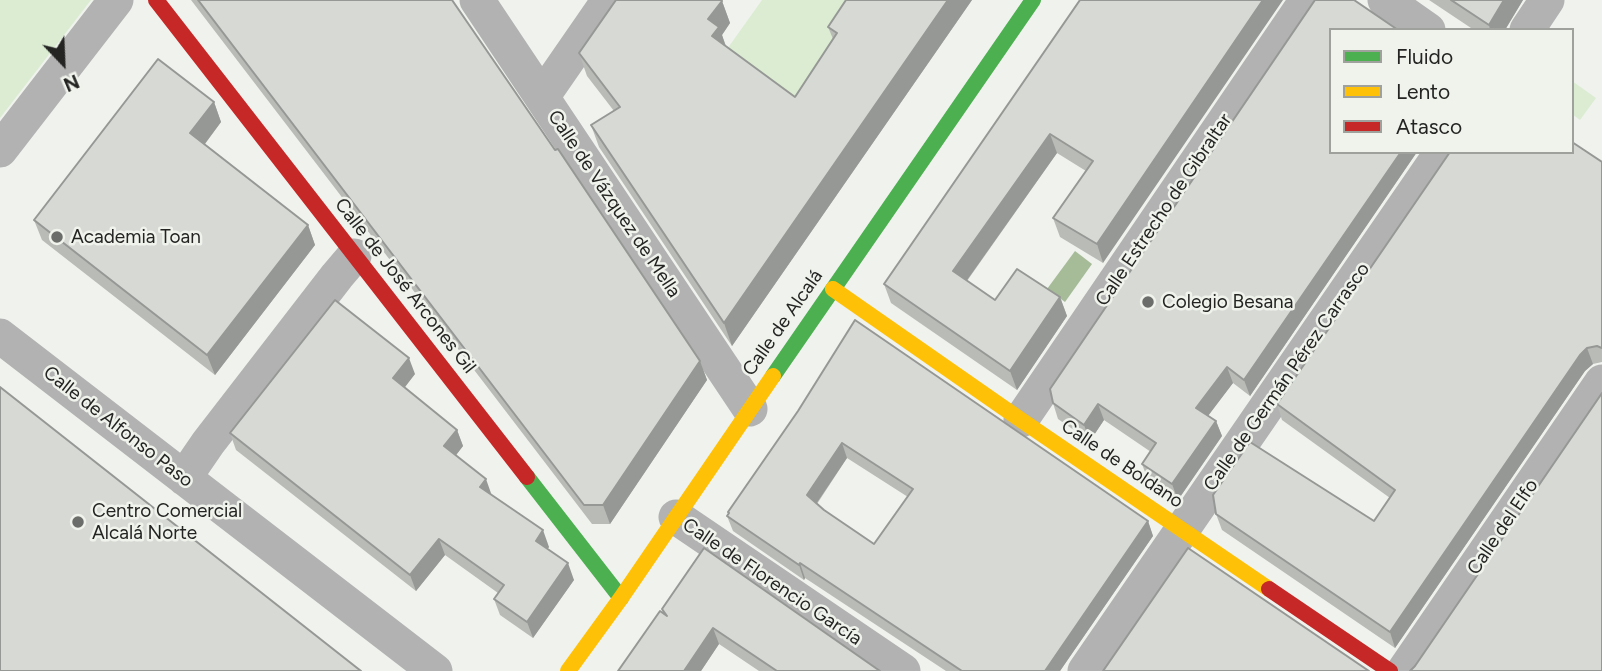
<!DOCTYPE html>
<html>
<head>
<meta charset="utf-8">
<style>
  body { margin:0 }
  #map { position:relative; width:1602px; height:671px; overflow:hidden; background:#eff2ed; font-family:Figtree,sans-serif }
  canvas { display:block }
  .legend { position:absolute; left:1329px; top:28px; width:245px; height:126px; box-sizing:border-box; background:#eff3ec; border:2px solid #9ea19c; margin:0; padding:9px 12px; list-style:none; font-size:21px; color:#242523 }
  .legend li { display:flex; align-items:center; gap:14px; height:35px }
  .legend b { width:35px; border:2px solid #9ea19c }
  .north { position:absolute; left:28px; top:28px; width:70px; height:70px; -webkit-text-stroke:5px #eff3ec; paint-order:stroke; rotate:157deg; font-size:19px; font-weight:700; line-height:28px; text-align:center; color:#242523 }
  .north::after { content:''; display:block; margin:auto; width:24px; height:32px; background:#242523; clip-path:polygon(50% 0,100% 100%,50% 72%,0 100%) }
</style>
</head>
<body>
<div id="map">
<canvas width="1602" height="671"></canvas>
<ul class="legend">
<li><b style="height:9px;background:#4caf50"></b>Fluido</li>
<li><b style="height:9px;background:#ffc107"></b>Lento</li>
<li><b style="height:9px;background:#c62828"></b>Atasco</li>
</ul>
<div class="north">N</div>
</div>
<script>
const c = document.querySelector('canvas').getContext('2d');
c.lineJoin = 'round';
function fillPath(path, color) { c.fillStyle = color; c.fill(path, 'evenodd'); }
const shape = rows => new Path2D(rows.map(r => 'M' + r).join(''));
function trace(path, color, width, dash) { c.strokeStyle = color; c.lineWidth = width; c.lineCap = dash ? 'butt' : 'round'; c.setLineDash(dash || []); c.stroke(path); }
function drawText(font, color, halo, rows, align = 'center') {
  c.font = font + ' Figtree,sans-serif'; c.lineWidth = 5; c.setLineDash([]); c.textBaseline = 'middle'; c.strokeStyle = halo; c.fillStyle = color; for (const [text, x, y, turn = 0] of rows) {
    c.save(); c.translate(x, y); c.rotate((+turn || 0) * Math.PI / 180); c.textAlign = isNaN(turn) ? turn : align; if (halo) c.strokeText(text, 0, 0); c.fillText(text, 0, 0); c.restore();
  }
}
fillPath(shape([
  [0,0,91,0,0,118],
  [762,0,870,0,813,126,720,59],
  [1572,81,1596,98,1580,120,1572,114]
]), '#dcecd2');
fillPath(shape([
  [1075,251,1092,264,1065,302,1047,289]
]), '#a6bb98');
trace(shape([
  [477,0,750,409],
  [1385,0,1428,30],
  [1527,30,1547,0],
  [542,97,609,0],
  [0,150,116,0],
  [0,336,435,671],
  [1021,420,1307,0],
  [184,478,208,443,337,276,354,256],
  [676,517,903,671],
  [1085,671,1442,152],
  [1404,671,1602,382]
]), '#b1b2b1', 35);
trace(shape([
  [773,376,1033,0],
  [527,477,621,598]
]), '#4caf50', 16);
trace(shape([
  [833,289,1021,420,1269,589],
  [568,671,621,598,773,376]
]), '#ffc107', 16);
trace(shape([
  [156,0,527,477],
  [1269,589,1390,671]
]), '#c62828', 16);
fillPath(shape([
  [191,0,452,0,700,361,707,380,610,524,592,524],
  [972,0,732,346,599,147,591,125,614,111,587,76,579,53,722,1,730,23,722,35,726,46,795,97,833,39,828,27],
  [1080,0,1103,263,1060,237,1053,218,1086,171,1057,153,967,281,995,300,1060,297,1067,316,1017,390,891,303,884,284],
  [1429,0,1523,0,1505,30,1474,30],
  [214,102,221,122,205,144,308,225,315,245,215,375,42,240,34,220],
  [1331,152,1417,152,1250,396,1233,383,1208,415,1216,421,1222,436,1178,500,1148,480,1142,464,1151,452,1104,420,1090,441,1058,419,1053,403],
  [1602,162,1602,362,1593,364,1585,371,1395,648,1222,530,1216,514,1374,521,1390,498,1282,420,1277,404],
  [415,374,404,387,457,430,463,446,456,455,492,496,549,547,547,549,574,580,533,638,500,615,494,599,498,593,445,555,416,591,236,450,230,433],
  [798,411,1148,521,1153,536,1060,671,946,671,805,578,804,580,733,531,727,516,729,514,728,512],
  [847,458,908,497,874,544,824,510,817,504],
  [662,609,880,671,759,671,719,644,701,671,618,671,663,613]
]), '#b9bbb7');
fillPath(shape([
  [948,0,972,0,732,346,724,323],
  [1263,0,1283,0,1103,263,1097,244],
  [1504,0,1523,0,1505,30,1490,30,1489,25],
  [722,1,730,23,722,35,727,50,712,36,708,19],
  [214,102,221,122,198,153,190,133],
  [1050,134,1057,153,960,290,953,271],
  [1401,152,1417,152,1250,396,1244,380],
  [308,225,315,245,215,375,207,355],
  [1060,297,1067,316,1017,390,1010,371],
  [1587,348,1593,364,1585,371,1395,648,1390,632,1580,355],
  [409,358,415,374,399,395,393,378],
  [700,361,707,380,610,524,603,505],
  [1227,367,1233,383,1202,424,1196,408],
  [1098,404,1104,420,1090,441,1084,425],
  [1216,421,1222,436,1178,500,1172,484],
  [457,430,463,446,450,463,444,446],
  [842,443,847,458,812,510,807,495],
  [486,479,492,496,480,487],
  [1148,521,1153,536,1060,671,1045,671],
  [543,530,549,547,542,557,536,541],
  [439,539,445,555,416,591,410,575],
  [568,563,574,580,533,638,527,622],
  [800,563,805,578,804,580,799,565],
  [713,628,719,644,701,671,684,671]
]), '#969895');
const building = shape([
  [198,0,452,0,555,150,558,149,700,361,603,505,584,505,198,0],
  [616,0,721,0,722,1,708,19,719,27,712,36,795,97,837,33,828,27,846,0,948,0,724,323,591,125,620,107,579,53,616,0],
  [1080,0,1263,0,1097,244,1053,218,1093,161,1050,134,953,271,995,300,1017,269,1060,297,1010,371,884,284,1080,0],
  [1315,0,1354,0,1398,30,1331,30,1331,152,1401,152,1244,380,1227,367,1196,408,1216,421,1172,484,1142,464,1156,443,1098,404,1084,425,1053,403,1050,389,1315,0],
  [1451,0,1504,0,1489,25,1451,0],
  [158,59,214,102,190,133,308,225,207,355,34,220,158,59],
  [1572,142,1602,162,1602,348,1597,346,1587,348,1580,355,1390,632,1216,514,1213,495,1250,442,1374,521,1395,490,1277,404,1450,152,1572,152,1572,142],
  [335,300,409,358,393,378,457,430,444,446,486,479,480,487,543,530,536,541,568,563,527,622,494,599,504,585,439,539,410,575,230,433,335,300],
  [855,320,1148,521,1045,671,962,671,800,563,799,565,727,516,729,513,728,512,798,411,855,320],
  [842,443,913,489,874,544,824,510,807,495,842,443],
  [0,387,361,671,0,671,0,387],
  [1602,393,1602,671,1410,671,1415,666,1602,393],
  [704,548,880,671,777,671,713,628,684,671,618,671,660,611,667,616,662,609,704,548],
  [1188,548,1369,671,1103,671,1188,548]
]);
fillPath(building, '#d7d9d5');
trace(building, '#969895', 2);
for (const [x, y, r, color] of [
  [57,237,7,"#6b6d6a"],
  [1148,302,7,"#6b6d6a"],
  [78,522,7,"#6b6d6a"]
]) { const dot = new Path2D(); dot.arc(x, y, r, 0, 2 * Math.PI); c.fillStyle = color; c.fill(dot); trace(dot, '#eff3ec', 2.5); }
drawText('19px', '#242523', '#eff3ec', [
  ["Calle de Vázquez de Mella",614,204,56],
  ["Calle Estrecho de Gibraltar",1164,210,-56],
  ["Calle de José Arcones Gil",405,286,52],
  ["Calle de Alcalá",783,323,-55],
  ["Calle de Germán Pérez Carrasco",1287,377,-55],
  ["Calle de Alfonso Paso",118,427,38],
  ["Calle de Boldano",1122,464,34],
  ["Calle del Elfo",1503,527,-56],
  ["Calle de Florencio García",772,582,34]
]);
drawText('19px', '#242523', '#eff3ec', [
  ["Academia Toan",71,237],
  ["Colegio Besana",1162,302],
  ["Centro Comercial",92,511],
  ["Alcalá Norte",92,533]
], 'left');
</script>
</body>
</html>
